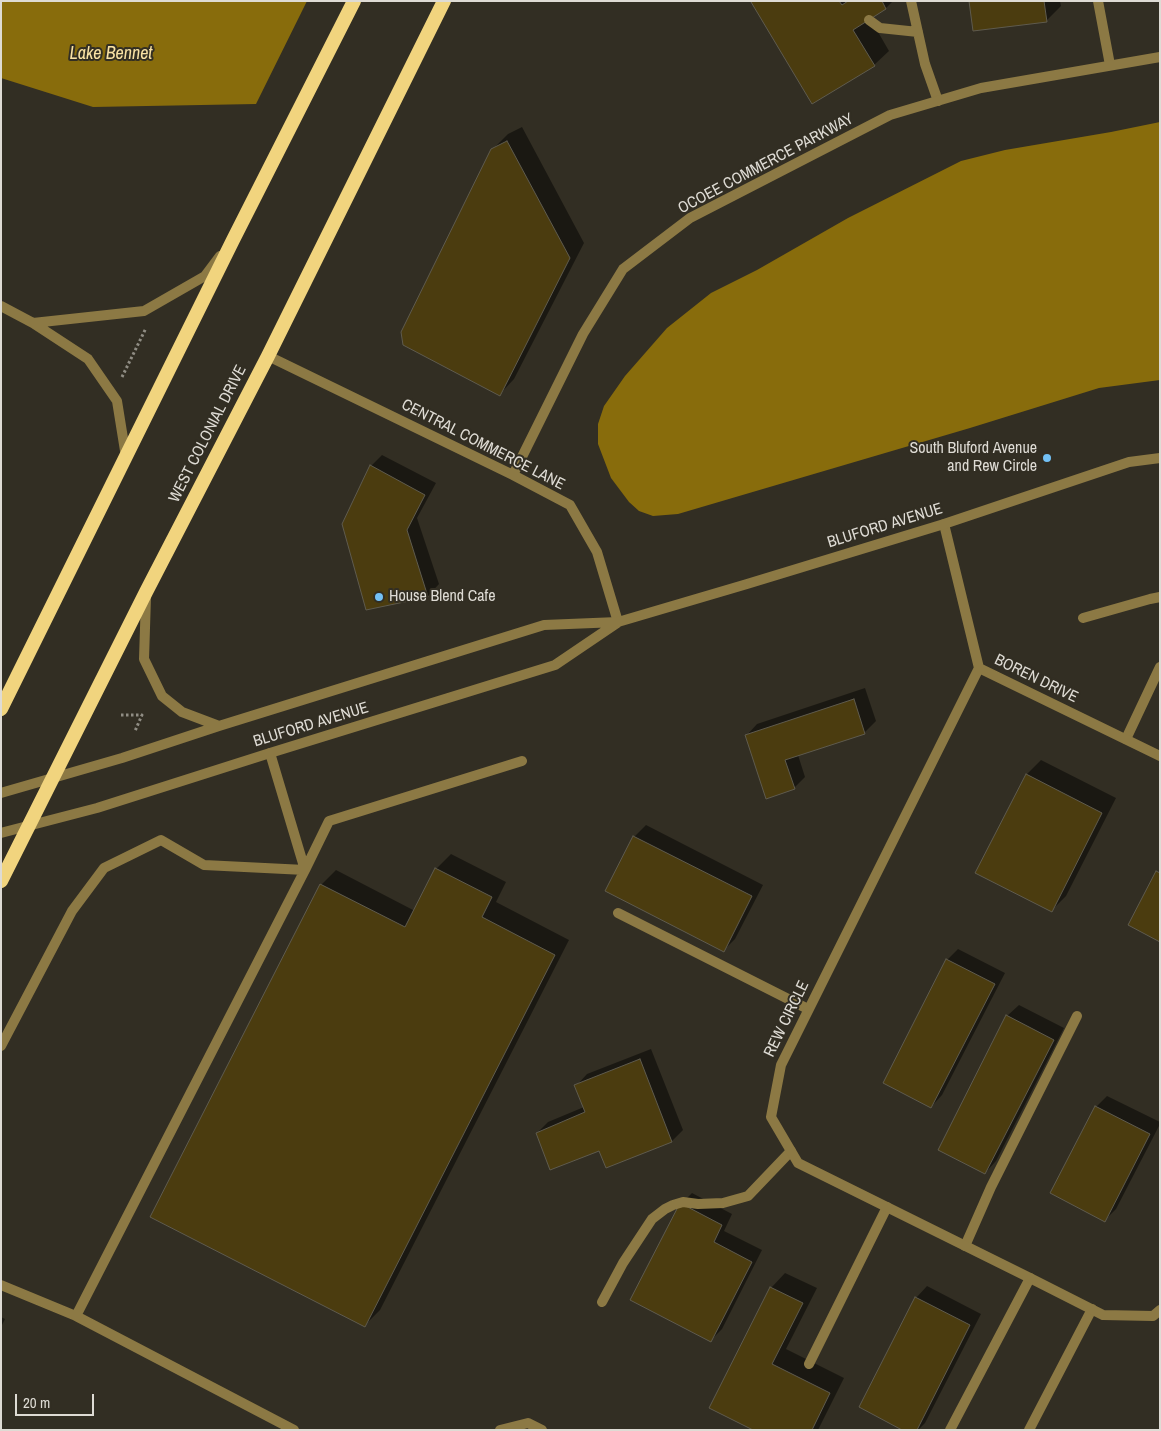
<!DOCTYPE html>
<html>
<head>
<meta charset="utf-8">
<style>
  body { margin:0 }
  #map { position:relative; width:1161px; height:1431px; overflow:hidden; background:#322e23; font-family:"Archivo Narrow",sans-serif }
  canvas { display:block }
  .frame { position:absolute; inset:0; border:2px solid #dedbd4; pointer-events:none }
  .scale { position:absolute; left:15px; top:1394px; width:79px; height:22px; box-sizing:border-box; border:2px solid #dedbd4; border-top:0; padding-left:6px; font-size:15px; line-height:18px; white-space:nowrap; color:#dedbd4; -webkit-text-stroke:4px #322e23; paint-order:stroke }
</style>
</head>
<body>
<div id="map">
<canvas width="1161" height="1431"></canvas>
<div class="frame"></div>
<div class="scale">20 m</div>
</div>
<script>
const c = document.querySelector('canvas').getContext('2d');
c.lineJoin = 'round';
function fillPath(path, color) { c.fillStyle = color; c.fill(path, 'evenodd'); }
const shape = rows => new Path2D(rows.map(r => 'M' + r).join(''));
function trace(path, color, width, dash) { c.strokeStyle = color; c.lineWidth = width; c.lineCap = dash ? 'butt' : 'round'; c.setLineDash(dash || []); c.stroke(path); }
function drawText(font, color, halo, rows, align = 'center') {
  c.font = font + ' "Archivo Narrow",sans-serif'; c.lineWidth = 4; c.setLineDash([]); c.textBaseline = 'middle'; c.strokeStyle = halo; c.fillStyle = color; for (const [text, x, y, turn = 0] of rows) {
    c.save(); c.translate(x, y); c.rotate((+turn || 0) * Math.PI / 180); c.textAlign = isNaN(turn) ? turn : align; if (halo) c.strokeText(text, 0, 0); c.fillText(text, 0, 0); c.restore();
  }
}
fillPath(shape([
  [1,1,307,1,256,104,93,107,1,78],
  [1160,122,1160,380,1099,388,970,428,678,514,653,516,639,511,629,502,611,478,598,444,598,424,604,406,625,376,667,328,711,293,757,270,848,218,961,161,1005,150,1111,132]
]), '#886c0c');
fillPath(shape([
  [755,1,893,1,886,8,870,18,889,51,874,65],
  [970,1,1060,1,1061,6,1046,21],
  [522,127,584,243,514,379,500,394,492,150,508,134],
  [382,455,436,483,417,518,439,584,428,596,371,466],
  [865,688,876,721,864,733,798,755,805,777,794,788,746,736,757,724],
  [1041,760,1116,798,1066,896,1051,911,1027,774],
  [646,825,763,885,735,939,724,950,607,890,634,837],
  [451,854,506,882,496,902,569,940,380,1310,365,1325,321,885,336,870,415,911,436,869],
  [958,949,1005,973,942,1095,931,1107,947,960],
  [1019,1005,1064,1028,996,1161,985,1173,1007,1016],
  [651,1049,683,1130,672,1141,607,1167,600,1149,537,1133,548,1122,584,1107,576,1086,587,1074],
  [1107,1096,1160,1122,1160,1124,1116,1209,1105,1220,1096,1107],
  [692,1193,732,1214,724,1231,762,1250,722,1329,711,1340,681,1204],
  [785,1273,817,1288,786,1349,844,1378,818,1430,756,1430,771,1288],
  [927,1286,981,1314,925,1423,918,1430,905,1430,916,1298],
  [1,1317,5,1319,1,1327]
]), '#0007');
const building = shape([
  [754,1,839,1,842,5,848,1,882,1,886,9,853,30,875,66,812,104,751,2,754,1],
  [969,1,1044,1,1047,22,973,31,969,1],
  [507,141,570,258,500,396,403,345,401,332,491,149,507,141],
  [370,465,425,495,407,530,428,597,366,610,342,524,370,465],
  [854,699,865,734,785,760,795,789,766,799,745,735,854,699],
  [1026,774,1102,813,1052,912,975,873,1026,774],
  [633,836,752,896,724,952,605,891,633,836],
  [435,868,492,897,482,917,555,955,365,1327,150,1217,320,884,405,927,435,868],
  [1156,871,1160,873,1160,942,1128,925,1156,871],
  [946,959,995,984,931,1108,883,1083,946,959],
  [1006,1015,1054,1040,985,1174,938,1150,1006,1015],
  [640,1059,672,1142,606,1168,599,1151,550,1170,536,1133,585,1112,574,1085,640,1059],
  [1095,1106,1150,1134,1105,1222,1050,1193,1095,1106],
  [680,1203,722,1225,714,1242,752,1262,711,1342,630,1300,680,1203],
  [770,1287,803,1303,772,1364,830,1393,812,1430,753,1430,709,1408,770,1287],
  [915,1297,970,1325,917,1430,902,1430,859,1407,915,1297]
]);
fillPath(building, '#4b3c0f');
trace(building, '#5f5b4e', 1);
trace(shape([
  [122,377,146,328],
  [121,715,142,715,135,731]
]), '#908d84', 3, [2.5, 2.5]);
trace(shape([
  [911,1,925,64,938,101],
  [1098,1,1110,65],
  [869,20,880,28,918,32],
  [1,306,33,323,88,359,117,401,126,457],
  [33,323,144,311,205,276,220,256],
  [1083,618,1150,599,1160,597],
  [1126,739,1160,667],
  [618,913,808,1009],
  [1,1046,72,911,104,868,161,840,204,865,305,870,329,821,522,761],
  [965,1246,991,1187,1077,1016],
  [1,1285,76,1316,305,870,270,753],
  [602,1302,623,1263,652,1219,665,1209,673,1205,683,1202,698,1204,723,1203,748,1196,791,1151],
  [76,1316,294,1430],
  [809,1364,887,1207],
  [500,1430,528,1423,542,1430],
  [950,1430,1030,1278],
  [1029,1430,1092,1309]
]), '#8c7944', 10);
trace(shape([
  [268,356,513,475,570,505,597,552,618,622],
  [513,475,583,334,623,269,690,218,890,115,981,88,1160,57],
  [944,524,979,668,1160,756],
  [979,668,781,1065,771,1117,798,1163,1030,1278,1103,1315,1153,1316,1160,1310]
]), '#8c7944', 10);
trace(shape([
  [146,597,144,659,162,696,182,712,219,726],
  [1,793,122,758,219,726,544,625,618,622,747,584,944,524,1129,462,1160,458],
  [1,833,97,808,270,753,555,665,617,623]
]), '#8c7944', 10);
trace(shape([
  [1,709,233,240,354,1],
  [1,881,146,592,268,356,444,1]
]), '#f1d47e', 14);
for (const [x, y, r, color] of [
  [1047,458,5,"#73c1f6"],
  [379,597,5,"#73c1f6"]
]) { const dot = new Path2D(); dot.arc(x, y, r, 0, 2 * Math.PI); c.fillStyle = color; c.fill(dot); trace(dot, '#322e23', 2); }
drawText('16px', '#dedbd4', '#322e23', [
  ["OCOEE COMMERCE PARKWAY",766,164,-28],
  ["WEST COLONIAL DRIVE",208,434,-63],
  ["CENTRAL COMMERCE LANE",483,445,27],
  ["BLUFORD AVENUE",885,526,-17],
  ["BOREN DRIVE",1036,679,26],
  ["BLUFORD AVENUE",311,725,-17],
  ["REW CIRCLE",787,1019,-64]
]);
drawText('16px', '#dedbd4', '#322e23', [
  ["South Bluford Avenue",1037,449],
  ["and Rew Circle",1037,467],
  ["House Blend Cafe",389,597,"left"]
], 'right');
drawText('italic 18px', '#f9e2a4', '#322e23', [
  ["Lake Bennet",111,54]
]);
</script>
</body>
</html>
